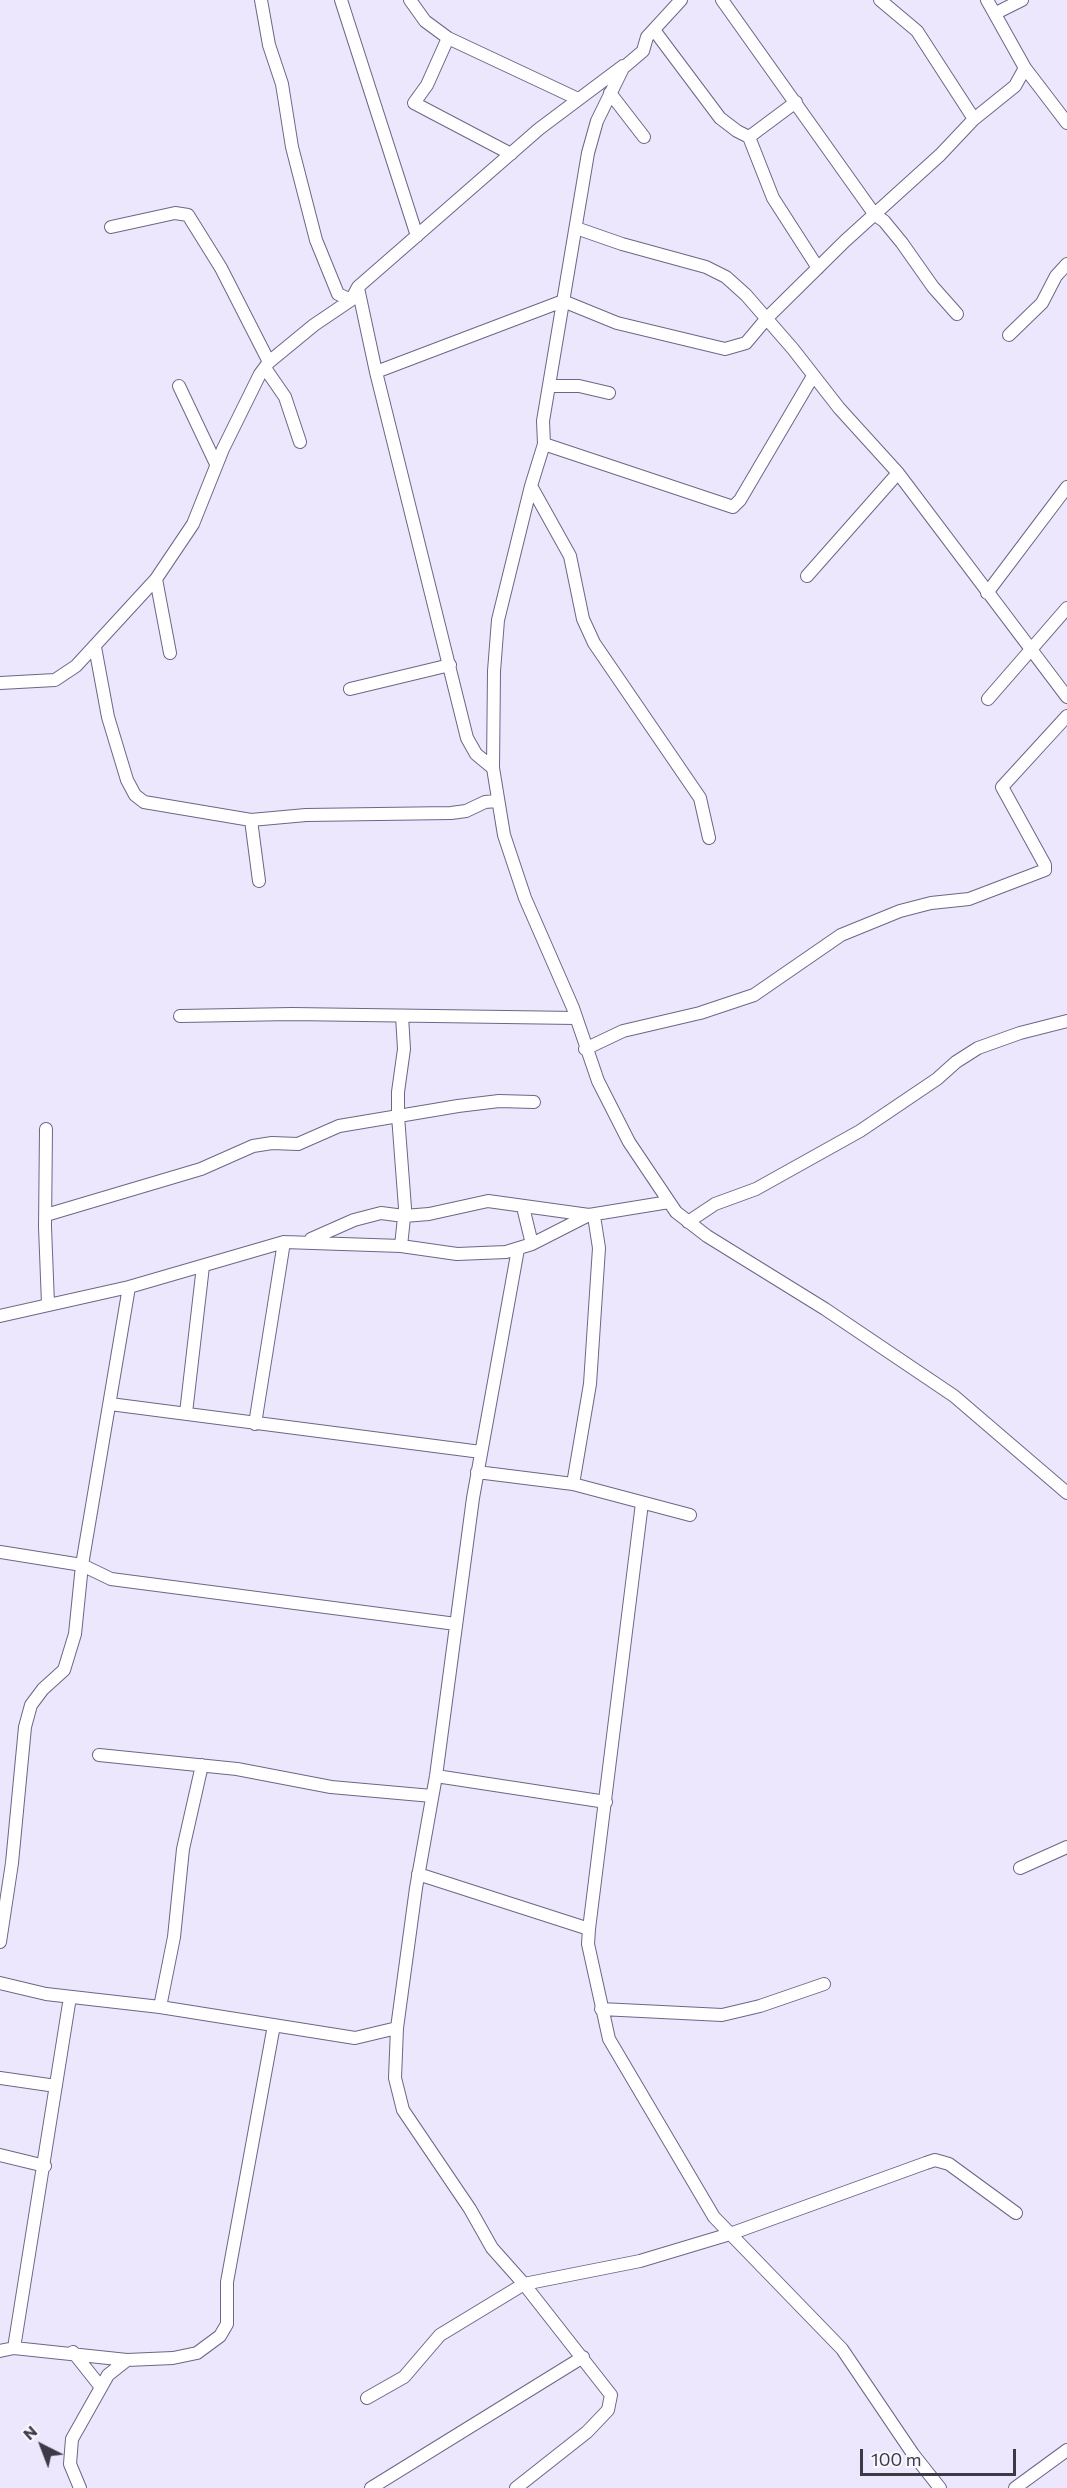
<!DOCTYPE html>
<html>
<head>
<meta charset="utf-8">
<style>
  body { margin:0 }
  #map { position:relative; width:1067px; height:2488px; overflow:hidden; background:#ece7fd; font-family:Commissioner,sans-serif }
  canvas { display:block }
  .north { position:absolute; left:12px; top:2416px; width:60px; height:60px; -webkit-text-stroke:4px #f8f7fe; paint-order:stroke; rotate:318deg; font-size:16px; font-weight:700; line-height:24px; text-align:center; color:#3d3a48 }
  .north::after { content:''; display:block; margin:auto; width:21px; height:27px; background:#3d3a48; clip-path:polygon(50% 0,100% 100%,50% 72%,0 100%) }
  .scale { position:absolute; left:860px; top:2449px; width:156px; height:27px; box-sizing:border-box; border:3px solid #3d3a48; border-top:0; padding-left:8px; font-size:18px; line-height:21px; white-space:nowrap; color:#3d3a48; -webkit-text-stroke:4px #f8f7fe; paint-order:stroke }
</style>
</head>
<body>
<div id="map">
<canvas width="1067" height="2488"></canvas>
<div class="north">N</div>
<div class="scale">100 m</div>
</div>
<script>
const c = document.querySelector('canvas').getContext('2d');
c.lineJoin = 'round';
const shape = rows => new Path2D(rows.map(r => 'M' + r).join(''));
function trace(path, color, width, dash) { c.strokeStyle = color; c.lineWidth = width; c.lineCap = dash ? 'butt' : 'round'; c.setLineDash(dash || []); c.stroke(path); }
const minor = shape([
  [261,0,269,45,282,84,292,147,316,240,338,294,351,300],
  [341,0,417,236],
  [410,0,425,21,448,38,576,98],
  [681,0,647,37,643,51,623,68,597,121,588,153,543,421,544,444,531,486,498,620,494,671,493,768,504,835,525,898,573,1008,598,1081,629,1142,676,1212,707,1236,825,1309,954,1396,1067,1493],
  [722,0,875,215,884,221,902,243,933,287,957,314],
  [880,0,917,31,974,119],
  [987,0,1025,68,1067,123],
  [996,13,1022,0],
  [654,30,720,118,737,131,749,137,773,198,818,268],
  [448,38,427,85,414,103,511,154],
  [610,93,644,137],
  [749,137,796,102],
  [111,227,175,213,188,215,221,268,269,362],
  [576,228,622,244,706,267,726,277,746,295,793,349,839,408,898,473,1067,697],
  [358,288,376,372,467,738,476,754,493,768],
  [1009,335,1042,303,1056,276,1067,264],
  [265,368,285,397,300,442],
  [376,372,563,301,617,323,725,349,746,343,767,318,845,241,940,155,974,119,1015,86,1025,68],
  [179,386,216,464],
  [549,386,579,386,609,393],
  [544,444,733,507,740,500,813,376],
  [531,486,570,556,583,619,594,643,700,798,709,838],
  [807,576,898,473],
  [156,579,170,653],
  [987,593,1067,487],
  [95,647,108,717,127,780,135,795,144,802,251,820,306,815,451,813,466,811,485,802,497,801],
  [0,683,55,680,76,666,156,579,193,524,223,449,260,374,269,362,314,325,351,300,358,287,539,129,623,66],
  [350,689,450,665],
  [988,699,1067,608],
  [251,820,259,881],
  [180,1016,292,1014,576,1018],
  [585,1049,623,1031,700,1013,754,995,841,935,900,911,931,903,969,899,1045,870,1045,865,1002,787,1067,716],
  [46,1129,45,1227,48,1304],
  [523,1207,532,1244],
  [46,1215,201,1169,253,1146,272,1143,298,1144,339,1126,458,1106,499,1101,534,1102],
  [688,1222,715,1204,756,1189,860,1131,937,1079,956,1062,978,1048,1020,1033,1067,1021],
  [311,1239,354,1220,381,1213,404,1216,429,1214,488,1201,589,1215],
  [401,1246,405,1208,398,1116,398,1092,404,1049,402,1016],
  [0,1316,129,1287,284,1242,401,1246,457,1254,506,1252,532,1244,589,1215,669,1202],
  [110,1404,481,1452],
  [186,1413,203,1266],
  [255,1424,284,1242],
  [477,1472,573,1484,690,1515],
  [573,1484,590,1384,599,1248,594,1216],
  [642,1503,589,1929,588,1944,609,2039,714,2217,842,2349,913,2454,940,2488],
  [0,1552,82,1565,111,1579,456,1624],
  [99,1755,237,1769,331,1787,432,1796],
  [436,1776,606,1802],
  [1020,1868,1067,1847],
  [418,1874,589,1929],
  [0,1942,12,1863,25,1727,31,1705,43,1689,64,1670,75,1634,82,1565,129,1287],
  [0,1983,46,1994,160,2007,355,2038,397,2028],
  [160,2007,174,1937,183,1849,202,1765],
  [601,2009,722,2015,760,2006,824,1984],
  [0,2078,56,2086],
  [0,2155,45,2166],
  [14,2348,127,2360,173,2358,197,2353,220,2336,227,2324,227,2282,274,2025],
  [0,2351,14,2348,70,1997],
  [73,2352,100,2386],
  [367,2398,404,2377,440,2335,524,2284,640,2261,730,2234,926,2163,935,2160,949,2164,1016,2213],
  [80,2488,70,2464,72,2439,108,2375,127,2360],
  [371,2488,583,2357],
  [516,2488,587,2432,608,2410,611,2395,524,2284,492,2248,470,2209,403,2110,395,2078,397,2028,416,1888,436,1776,473,1498,518,1249],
  [1015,2488,1067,2450]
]);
trace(minor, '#6d6685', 14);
trace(minor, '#fff', 12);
</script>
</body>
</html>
